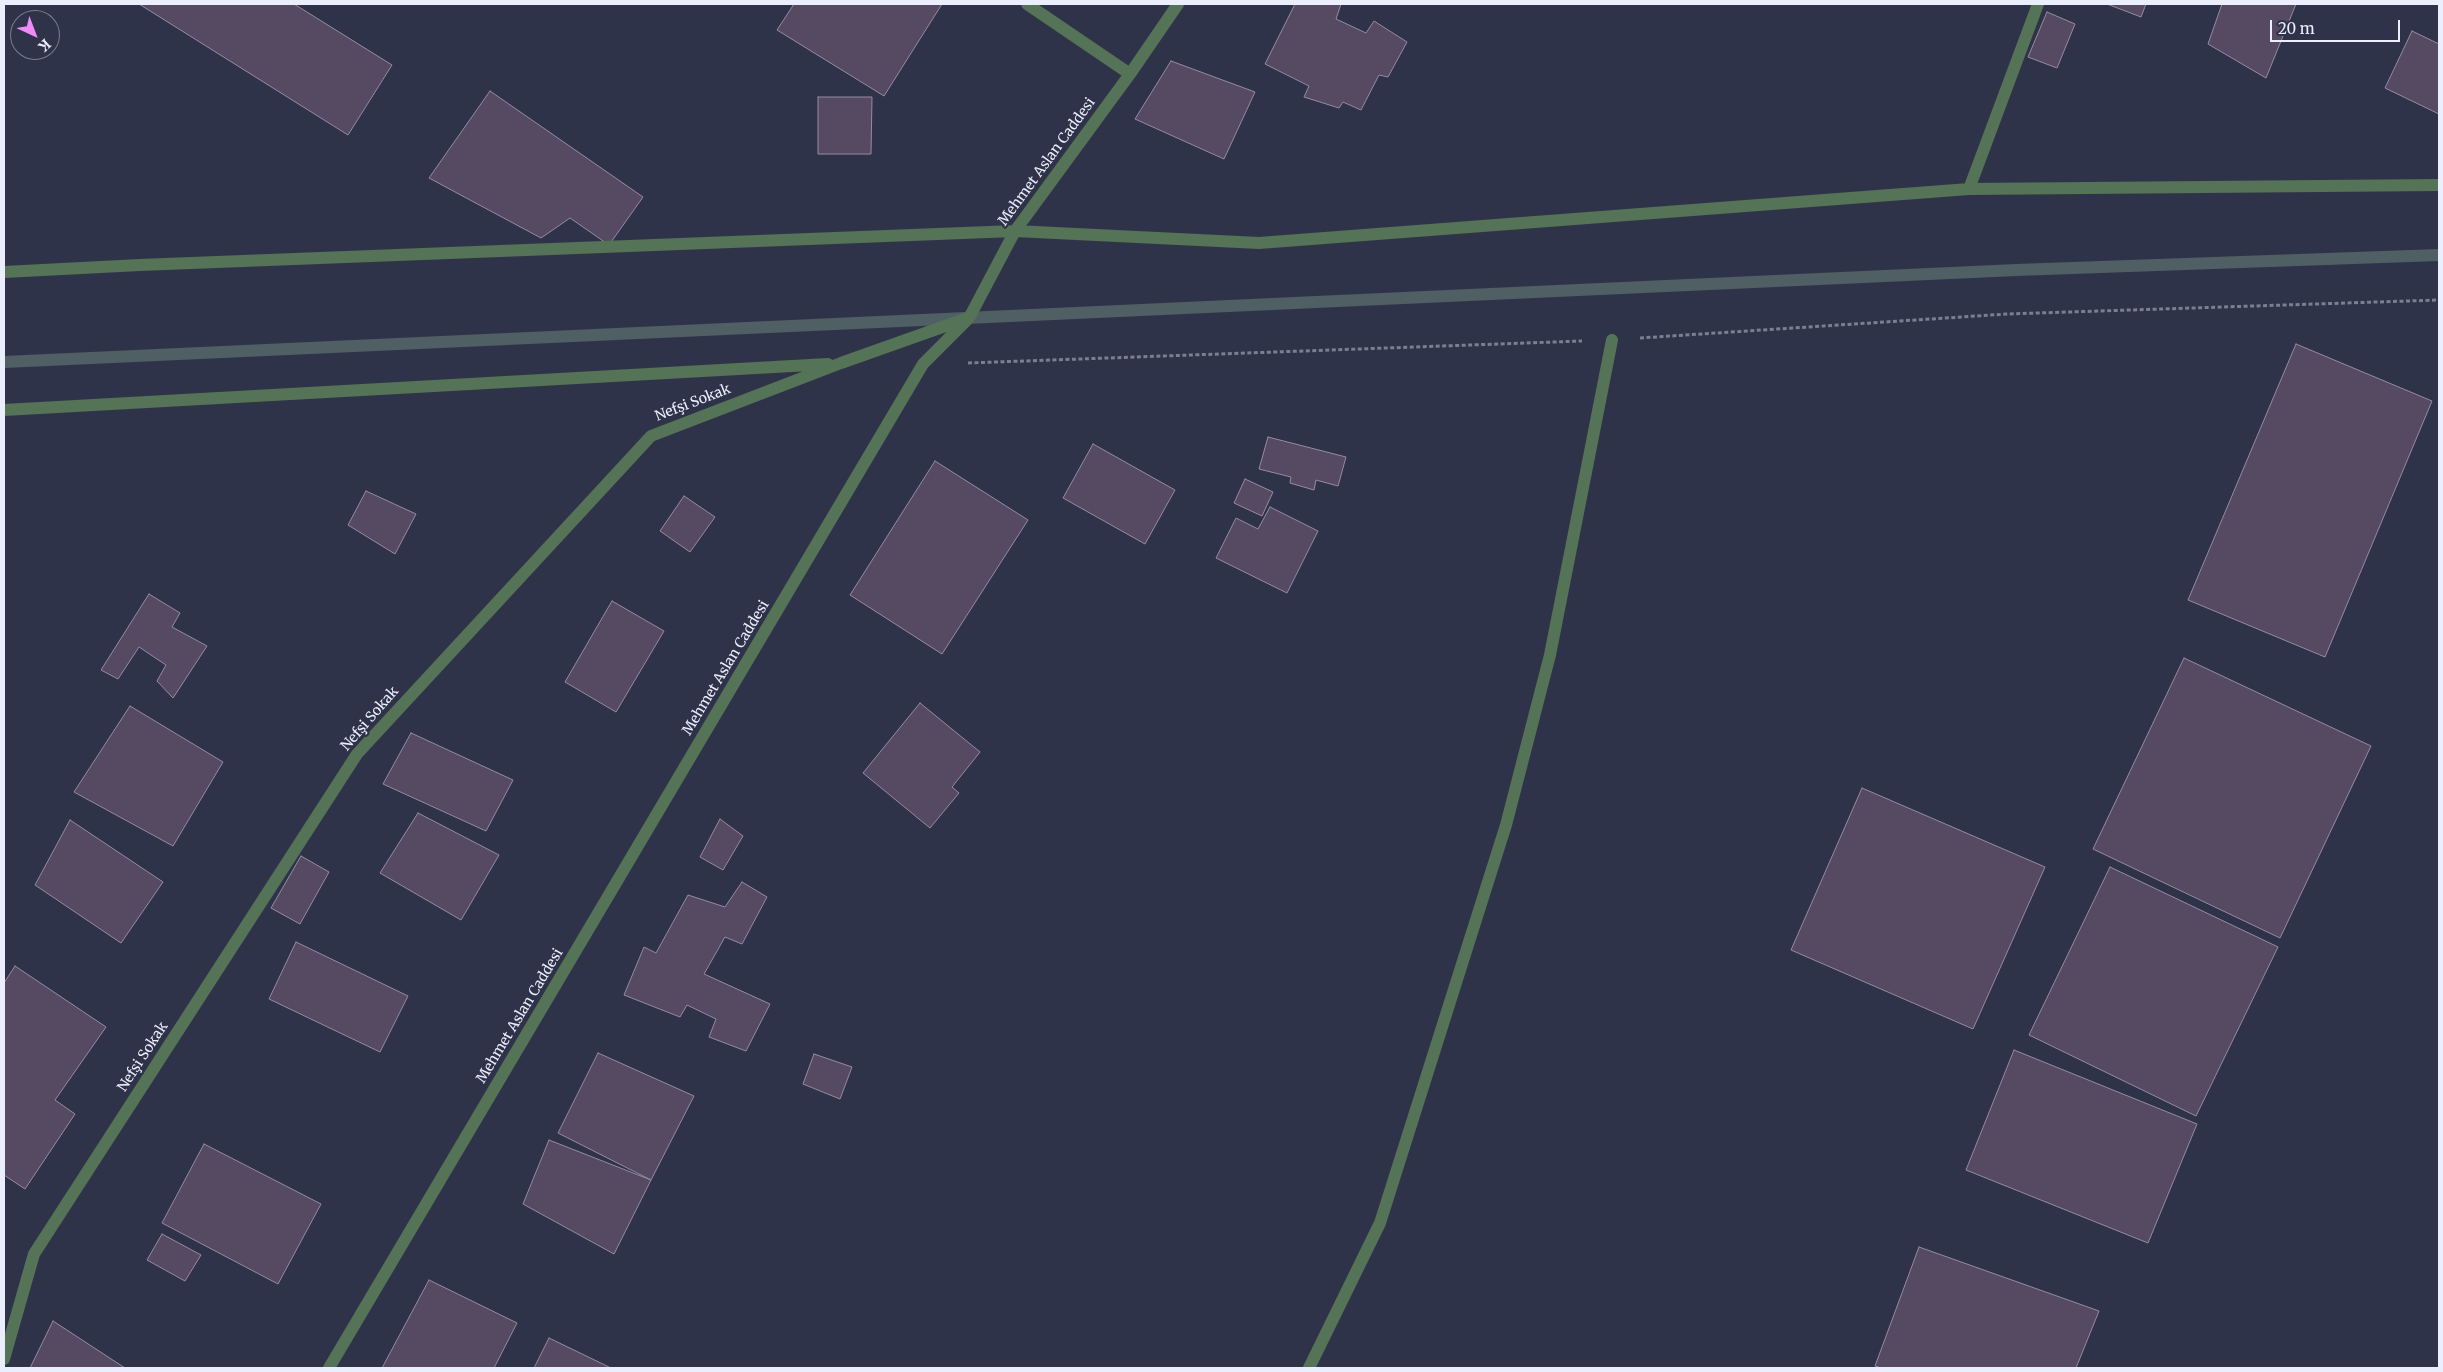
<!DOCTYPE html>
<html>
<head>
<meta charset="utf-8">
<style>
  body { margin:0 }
  #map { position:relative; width:2443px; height:1372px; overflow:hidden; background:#2f3349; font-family:Merriweather,serif }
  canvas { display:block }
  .frame { position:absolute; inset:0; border:5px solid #ebeefd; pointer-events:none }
  .north { position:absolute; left:10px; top:10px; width:50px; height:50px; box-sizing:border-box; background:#2f3349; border:1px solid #7a7e91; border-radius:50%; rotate:137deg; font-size:14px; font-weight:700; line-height:20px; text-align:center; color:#ebeefd }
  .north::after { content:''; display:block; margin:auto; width:18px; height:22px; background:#ee8bf7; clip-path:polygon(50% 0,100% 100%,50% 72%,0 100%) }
  .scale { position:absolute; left:2270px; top:20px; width:130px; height:22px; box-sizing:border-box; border:2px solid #ebeefd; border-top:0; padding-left:6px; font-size:15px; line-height:18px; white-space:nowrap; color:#ebeefd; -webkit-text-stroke:4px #2f3349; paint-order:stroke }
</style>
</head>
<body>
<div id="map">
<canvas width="2443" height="1372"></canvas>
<div class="frame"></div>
<div class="north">K</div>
<div class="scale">20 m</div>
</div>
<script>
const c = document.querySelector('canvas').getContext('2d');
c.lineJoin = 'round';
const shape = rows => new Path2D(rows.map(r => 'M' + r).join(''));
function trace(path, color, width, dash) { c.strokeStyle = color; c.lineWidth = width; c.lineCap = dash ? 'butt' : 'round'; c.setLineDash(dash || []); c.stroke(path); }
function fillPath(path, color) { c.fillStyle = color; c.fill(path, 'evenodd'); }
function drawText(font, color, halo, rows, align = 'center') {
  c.font = font + ' Merriweather,serif'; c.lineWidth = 4.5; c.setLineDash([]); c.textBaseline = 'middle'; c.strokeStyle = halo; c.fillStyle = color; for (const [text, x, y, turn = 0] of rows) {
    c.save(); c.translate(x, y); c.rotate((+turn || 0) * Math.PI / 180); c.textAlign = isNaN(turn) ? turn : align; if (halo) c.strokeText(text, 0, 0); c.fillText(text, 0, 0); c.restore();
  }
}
trace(shape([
  [4,362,2016,270,2439,255]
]), '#505f64', 12);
const building = shape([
  [139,4,294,4,392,65,348,135,139,4],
  [794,4,942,4,884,96,777,30,794,4],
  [1295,4,1341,4,1336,19,1366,33,1374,21,1407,42,1388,77,1379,75,1361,110,1343,102,1339,108,1304,97,1309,86,1265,64,1295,4],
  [2107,4,2146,4,2141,17,2107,4],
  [2222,4,2296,4,2266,78,2208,44,2222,4],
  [2047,12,2075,24,2057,68,2028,57,2047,12],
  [2412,31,2439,44,2439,114,2385,88,2412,31],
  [1171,61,1255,92,1224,159,1135,119,1171,61],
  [490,91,643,197,609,245,570,218,541,238,429,178,490,91],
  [818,97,872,97,871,154,818,154,818,97],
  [2296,344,2432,401,2325,657,2188,600,2296,344],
  [1268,437,1346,457,1338,486,1316,480,1314,490,1290,483,1291,477,1259,469,1268,437],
  [1093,444,1175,490,1145,544,1063,498,1093,444],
  [935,461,1028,520,942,654,850,595,935,461],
  [1245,479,1273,492,1262,516,1234,503,1245,479],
  [366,491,416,514,395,554,348,525,366,491],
  [684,496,715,517,690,552,660,531,684,496],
  [1270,507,1318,531,1287,593,1216,558,1236,518,1258,529,1270,507],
  [149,594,180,613,172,627,207,646,173,698,157,681,166,665,139,647,118,679,101,670,149,594],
  [612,601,664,631,616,712,565,682,612,601],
  [2184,658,2371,746,2280,938,2093,849,2184,658],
  [920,703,980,752,952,787,959,793,930,828,863,773,920,703],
  [130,706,223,762,173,846,74,792,130,706],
  [411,733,513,780,486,831,383,784,411,733],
  [1862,788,2045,867,1973,1029,1791,950,1862,788],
  [418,813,499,855,461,920,380,873,418,813],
  [720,819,743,836,723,870,700,857,720,819],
  [70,820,163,882,121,943,35,885,70,820],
  [301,856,329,872,300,924,271,908,301,856],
  [2110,867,2278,947,2196,1116,2029,1035,2110,867],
  [742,882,767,897,742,944,725,937,704,974,770,1004,746,1051,709,1037,716,1019,687,1005,680,1017,624,995,644,947,656,953,688,895,725,907,742,882],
  [296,942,408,996,380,1052,269,999,296,942],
  [15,966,106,1027,55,1100,75,1114,25,1189,4,1175,4,983,15,966],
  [2014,1050,2197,1124,2148,1243,1966,1170,2014,1050],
  [598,1053,694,1096,651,1180,558,1133,598,1053],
  [814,1054,852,1067,840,1099,803,1084,814,1054],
  [549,1140,651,1180,614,1254,523,1204,549,1140],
  [204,1144,321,1204,278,1284,162,1223,204,1144],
  [162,1234,201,1255,185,1281,147,1260,162,1234],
  [1919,1247,2099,1311,2076,1368,1881,1368,1875,1366,1919,1247],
  [429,1280,517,1323,494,1368,382,1368,429,1280],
  [53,1321,125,1368,30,1368,53,1321],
  [549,1338,611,1368,534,1368,549,1338]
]);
fillPath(building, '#554a62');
trace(building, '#968ba5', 1);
trace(shape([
  [1640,338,2007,314,2439,300],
  [968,363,1582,341]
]), '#7b7f92', 3, [4, 2.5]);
trace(shape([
  [1027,4,1130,74],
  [1969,189,2038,4],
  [4,272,140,265,1015,231,1259,243,1969,189,2439,185],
  [4,410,828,364],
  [4,1359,34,1254,357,754,651,436,841,363,965,319],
  [329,1368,923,364,969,318,1015,231,1130,74,1178,4],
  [1309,1368,1380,1223,1506,825,1550,655,1612,340]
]), '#557356', 12);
drawText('14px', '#ebeefd', '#2f3349', [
  ["Mehmet Aslan Caddesi",1047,162,-54],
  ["Nefşi Sokak",693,403,-21],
  ["Mehmet Aslan Caddesi",726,668,-59],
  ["Nefşi Sokak",370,719,-49],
  ["Mehmet Aslan Caddesi",520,1016,-59],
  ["Nefşi Sokak",143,1057,-57]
]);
</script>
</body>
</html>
